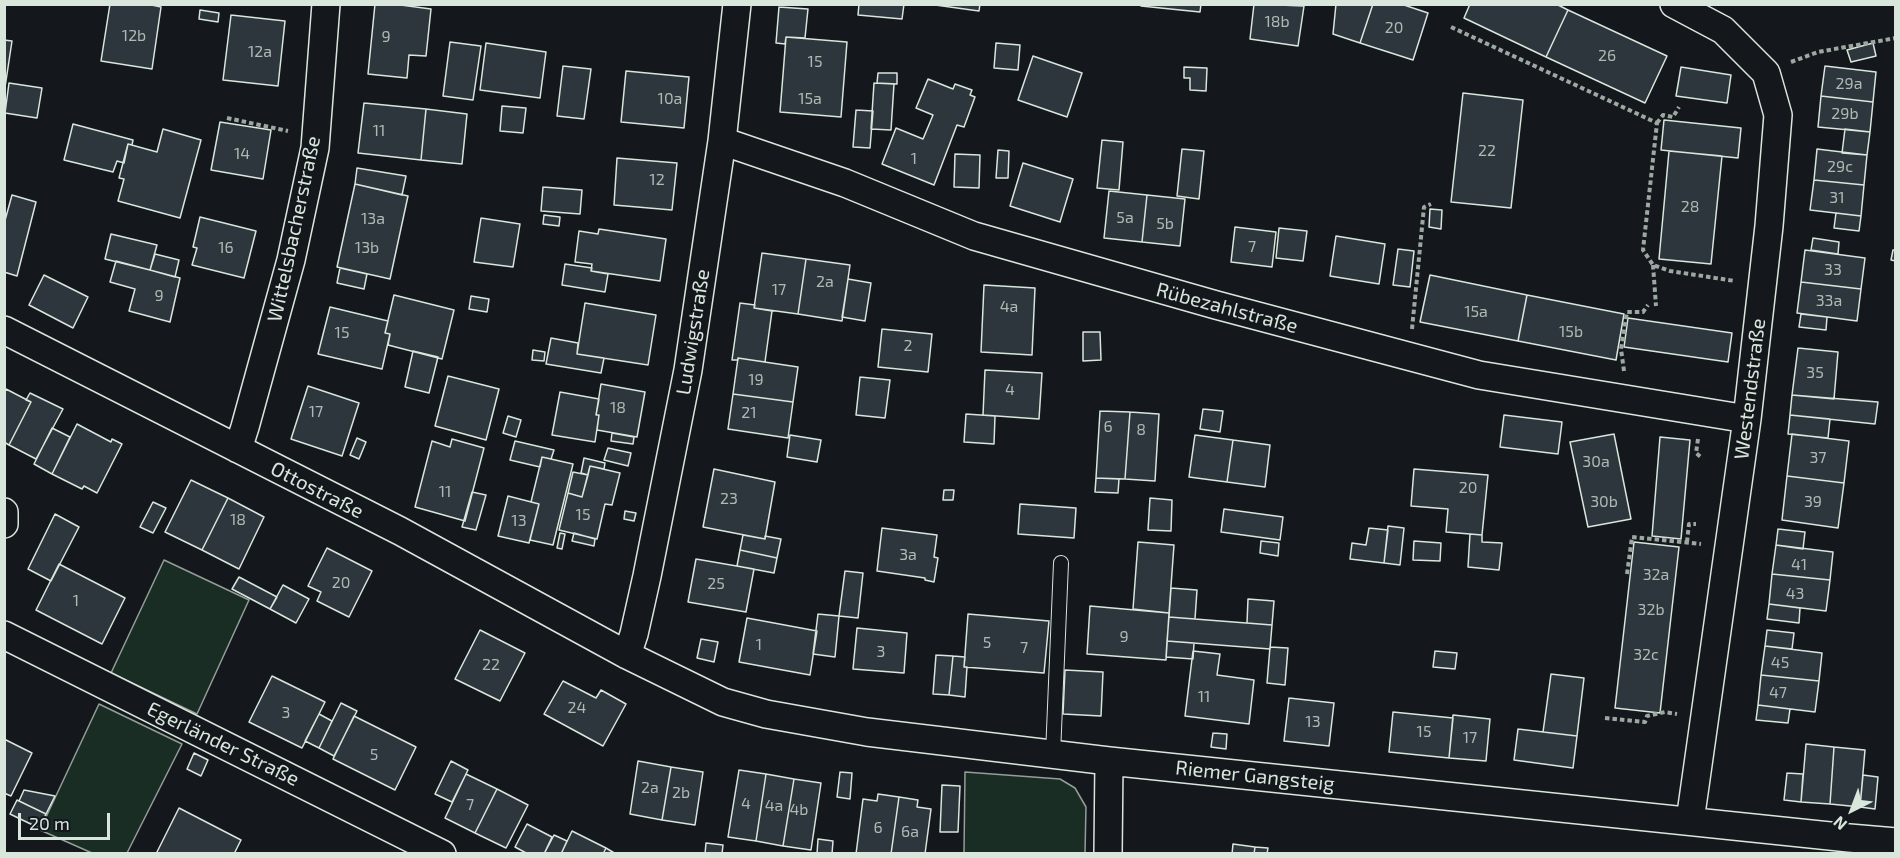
<!DOCTYPE html>
<html>
<head>
<meta charset="utf-8">
<style>
  body { margin:0 }
  #map { position:relative; width:1900px; height:858px; overflow:hidden; background:#14181c; font-family:"Exo 2",sans-serif }
  canvas { display:block }
  .frame { position:absolute; inset:0; border:6px solid #d8e6dc; pointer-events:none }
  .north { position:absolute; left:1822px; top:780px; width:60px; height:60px; -webkit-text-stroke:4px #14181c; paint-order:stroke; rotate:222deg; font-size:16px; font-weight:700; line-height:24px; text-align:center; color:#d8e6dc }
  .north::after { content:''; display:block; margin:auto; width:21px; height:27px; background:#d8e6dc; clip-path:polygon(50% 0,100% 100%,50% 72%,0 100%) }
  .scale { position:absolute; left:18px; top:813px; width:92px; height:27px; box-sizing:border-box; border:3px solid #d8e6dc; border-top:0; padding-left:8px; font-size:18px; line-height:21px; white-space:nowrap; color:#d8e6dc; -webkit-text-stroke:4px #14181c; paint-order:stroke }
</style>
</head>
<body>
<div id="map">
<canvas width="1900" height="858"></canvas>
<div class="frame"></div>
<div class="north">N</div>
<div class="scale">20 m</div>
</div>
<script>
const c = document.querySelector('canvas').getContext('2d');
c.lineJoin = 'round';
function fillPath(path, color) { c.fillStyle = color; c.fill(path, 'evenodd'); }
const shape = rows => new Path2D(rows.map(r => 'M' + r).join(''));
function trace(path, color, width, dash) { c.strokeStyle = color; c.lineWidth = width; c.lineCap = dash ? 'butt' : 'round'; c.setLineDash(dash || []); c.stroke(path); }
function drawText(font, color, halo, rows, align = 'center') {
  c.font = font + ' "Exo 2",sans-serif'; c.lineWidth = 4.5; c.setLineDash([]); c.textBaseline = 'middle'; c.strokeStyle = halo; c.fillStyle = color; for (const [text, x, y, turn = 0] of rows) {
    c.save(); c.translate(x, y); c.rotate((+turn || 0) * Math.PI / 180); c.textAlign = isNaN(turn) ? turn : align; if (halo) c.strokeText(text, 0, 0); c.fillText(text, 0, 0); c.restore();
  }
}
const green = shape([
  [164,560,249,600,197,714,111,673,164,560],
  [99,704,182,744,127,853,92,853,40,830,99,704],
  [965,772,1060,779,1075,788,1086,807,1085,853,964,853,965,772]
]);
fillPath(green, '#1a2d24');
trace(green, '#939e99', 1.5);
const building = shape([
  [110,4,147,4,161,7,152,69,101,61,110,4],
  [375,4,393,4,431,9,426,56,409,55,407,78,368,74,375,4],
  [859,4,904,4,902,19,858,15,859,4],
  [928,4,980,4,979,11,928,4],
  [1141,4,1201,4,1200,12,1141,6,1141,4],
  [1254,4,1304,6,1298,46,1250,39,1254,4],
  [1336,4,1373,4,1360,43,1333,34,1336,4],
  [1373,4,1401,4,1428,13,1413,60,1360,43,1373,4],
  [1470,4,1556,4,1568,10,1546,57,1464,18,1470,4],
  [779,7,808,9,805,38,786,37,785,44,776,43,779,7],
  [200,10,219,13,218,22,199,19,200,10],
  [1568,10,1667,56,1645,103,1546,57,1568,10],
  [231,15,285,21,278,86,223,80,231,15],
  [786,37,847,42,841,117,780,112,786,37],
  [4,40,12,41,4,94,4,40],
  [450,42,481,46,473,100,443,96,450,42],
  [486,43,546,52,540,98,480,90,486,43],
  [996,43,1020,45,1018,70,994,68,996,43],
  [1873,43,1876,56,1851,62,1847,50,1873,43],
  [1033,56,1082,73,1067,117,1018,100,1033,56],
  [563,66,591,69,584,119,557,116,563,66],
  [1825,66,1876,72,1873,102,1821,96,1825,66],
  [1184,67,1207,68,1206,91,1190,90,1190,78,1184,78,1184,67],
  [1681,67,1731,75,1727,103,1676,96,1681,67],
  [626,71,689,77,684,128,621,122,626,71],
  [878,73,897,73,897,84,877,83,878,73],
  [928,79,953,89,955,84,972,90,970,95,975,97,964,127,957,125,934,185,882,164,896,128,923,139,933,115,916,108,928,79],
  [9,83,42,88,37,118,5,113,9,83],
  [874,83,894,84,891,130,871,129,874,83],
  [1463,93,1523,100,1511,208,1451,202,1463,93],
  [1821,96,1873,102,1870,132,1818,127,1821,96],
  [364,103,426,109,421,160,358,153,364,103],
  [502,106,526,108,523,133,500,131,502,106],
  [426,109,467,114,462,164,421,160,426,109],
  [856,110,873,111,870,148,853,147,856,110],
  [1664,120,1741,128,1738,158,1661,150,1664,120],
  [220,122,271,130,263,179,211,170,220,122],
  [73,124,133,140,132,145,128,144,124,163,117,161,113,172,64,160,73,124],
  [163,129,201,140,180,218,118,201,124,179,119,178,128,144,157,152,163,129],
  [1845,129,1870,132,1867,155,1842,153,1845,129],
  [1102,140,1123,142,1119,190,1097,188,1102,140],
  [1182,149,1204,151,1199,199,1177,196,1182,149],
  [1817,149,1867,155,1864,185,1814,180,1817,149],
  [998,150,1009,151,1008,178,996,178,998,150],
  [1669,151,1722,156,1711,264,1659,259,1669,151],
  [955,154,980,155,979,188,954,187,955,154],
  [617,158,677,163,672,210,614,205,617,158],
  [1023,163,1073,179,1060,222,1010,206,1023,163],
  [357,168,406,176,402,195,355,184,357,168],
  [1814,180,1864,185,1861,216,1810,210,1814,180],
  [355,184,408,196,390,279,337,267,355,184],
  [543,187,582,190,580,214,541,211,543,187],
  [1109,191,1147,195,1142,242,1104,238,1109,191],
  [12,195,36,202,17,276,4,272,4,224,12,195],
  [1147,195,1185,199,1180,246,1142,242,1147,195],
  [1430,209,1442,210,1441,229,1429,227,1430,209],
  [1836,213,1861,216,1859,231,1834,228,1836,213],
  [544,215,560,217,559,226,543,224,544,215],
  [200,217,256,231,244,278,192,265,197,248,193,247,200,217],
  [481,218,520,224,513,267,474,262,481,218],
  [1235,227,1276,232,1272,267,1231,262,1235,227],
  [1279,228,1307,231,1303,261,1276,258,1279,228],
  [599,229,666,239,660,281,591,271,592,264,575,262,579,231,598,234,599,229],
  [111,234,157,245,150,270,105,259,111,234],
  [1336,236,1385,244,1379,284,1330,276,1336,236],
  [1813,238,1839,242,1838,254,1811,250,1813,238],
  [1398,249,1414,251,1410,287,1393,285,1398,249],
  [1805,250,1865,258,1861,289,1801,282,1805,250],
  [1893,250,1896,250,1896,261,1891,260,1893,250],
  [762,253,806,259,798,314,754,308,762,253],
  [155,254,179,260,175,277,150,270,155,254],
  [806,259,850,265,842,321,798,314,806,259],
  [116,261,180,278,170,322,129,311,135,289,110,282,116,261],
  [565,264,592,268,591,271,608,274,605,292,562,285,565,264],
  [340,268,367,274,364,289,337,283,340,268],
  [44,275,88,297,73,328,29,305,44,275],
  [1430,275,1527,295,1518,341,1420,322,1430,275],
  [848,279,871,283,865,321,842,317,848,279],
  [1801,282,1861,289,1857,321,1797,313,1801,282],
  [984,285,1035,288,1032,355,981,352,984,285],
  [394,295,454,310,442,359,388,345,390,334,385,333,394,295],
  [1527,295,1624,314,1616,360,1518,341,1527,295],
  [471,296,489,299,487,312,469,309,471,296],
  [585,303,656,315,648,365,577,354,585,303],
  [740,303,755,305,754,308,772,311,765,362,738,358,738,360,732,360,740,303],
  [330,307,388,321,385,333,390,334,382,369,318,354,330,307],
  [1801,314,1827,317,1826,330,1799,327,1801,314],
  [1628,318,1732,333,1728,362,1624,347,1628,318],
  [882,329,932,334,928,372,878,367,882,329],
  [1083,332,1100,332,1101,360,1083,361,1083,332],
  [551,338,578,343,577,354,604,358,601,373,546,364,551,338],
  [1798,348,1838,352,1834,399,1792,395,1798,348],
  [533,350,545,352,544,361,532,360,533,350],
  [413,351,438,357,429,393,405,387,413,351],
  [738,358,798,367,793,402,733,394,738,358],
  [985,370,1042,373,1039,419,983,415,985,370],
  [448,376,499,389,486,440,435,426,448,376],
  [860,377,890,380,885,418,856,415,860,377],
  [601,384,645,392,637,437,597,430,599,415,596,415,601,384],
  [308,386,359,403,342,456,291,439,308,386],
  [6,389,31,402,9,445,4,442,4,392,6,389],
  [560,392,599,399,596,415,599,415,595,442,552,435,560,392],
  [30,393,63,409,36,459,9,445,31,402,26,400,30,393],
  [733,394,793,402,788,438,728,429,733,394],
  [1792,395,1878,402,1875,424,1790,415,1792,395],
  [1203,409,1223,411,1220,432,1200,429,1203,409],
  [1100,411,1130,412,1125,479,1096,478,1100,411],
  [1130,412,1159,414,1155,481,1125,479,1130,412],
  [966,414,995,416,994,444,964,442,966,414],
  [1504,415,1562,422,1558,454,1500,447,1504,415],
  [1790,415,1830,419,1828,438,1788,434,1790,415],
  [508,416,521,420,516,437,503,433,508,416],
  [77,424,111,442,112,439,122,444,97,493,84,486,82,489,52,474,77,424],
  [52,428,70,437,52,474,34,464,52,428],
  [612,433,634,437,633,444,611,441,612,433],
  [1614,434,1631,519,1588,527,1570,442,1614,434],
  [1792,434,1849,441,1844,483,1787,476,1792,434],
  [790,435,821,440,817,462,787,457,790,435],
  [1195,435,1233,440,1227,482,1189,477,1195,435],
  [1660,437,1690,440,1681,539,1652,536,1660,437],
  [357,438,366,442,359,459,350,455,357,438],
  [452,439,484,448,465,521,415,507,432,441,450,447,452,439],
  [1233,440,1270,445,1265,487,1227,482,1233,440],
  [515,441,554,450,551,459,542,457,540,467,510,460,515,441],
  [608,448,631,453,628,466,604,460,608,448],
  [542,457,573,464,553,545,530,540,539,504,531,502,542,457],
  [584,458,605,463,604,469,590,466,588,475,581,473,584,458],
  [590,466,620,473,612,505,605,504,597,539,559,530,568,493,582,497,590,466],
  [714,469,775,482,765,539,703,527,714,469],
  [1414,469,1488,475,1482,535,1446,532,1448,509,1411,506,1414,469],
  [573,472,588,475,582,497,568,493,573,472],
  [1787,476,1844,483,1838,528,1782,520,1787,476],
  [1096,478,1119,479,1118,493,1095,492,1096,478],
  [191,480,228,498,202,550,165,532,191,480],
  [944,490,954,490,953,500,943,500,944,490],
  [472,492,486,495,476,530,462,527,472,492],
  [508,496,539,504,529,543,498,536,508,496],
  [228,498,264,517,239,569,202,550,228,498],
  [1150,498,1172,500,1171,531,1148,530,1150,498],
  [153,502,166,508,153,533,140,527,153,502],
  [1020,504,1076,508,1074,538,1018,534,1020,504],
  [1224,509,1283,517,1280,540,1221,532,1224,509],
  [625,511,636,513,634,521,624,519,625,511],
  [55,514,79,527,51,581,28,569,55,514],
  [1388,526,1404,528,1400,565,1384,563,1388,526],
  [882,528,937,535,934,557,938,558,934,582,925,580,925,578,877,571,882,528],
  [1369,528,1388,530,1384,563,1350,559,1352,543,1366,545,1369,528],
  [1778,529,1805,532,1803,549,1776,545,1778,529],
  [560,533,565,534,562,549,557,548,560,533],
  [574,533,595,539,594,546,572,541,574,533],
  [1470,534,1482,535,1482,542,1502,543,1499,570,1468,567,1470,534],
  [743,535,765,539,765,536,781,539,777,558,740,550,743,535],
  [1261,541,1279,543,1278,556,1260,553,1261,541],
  [1414,541,1441,543,1440,561,1413,560,1414,541],
  [1138,542,1174,545,1169,613,1133,609,1138,542],
  [1634,542,1679,547,1660,713,1615,708,1634,542],
  [1776,545,1833,552,1830,580,1772,574,1776,545],
  [327,548,372,571,349,617,317,601,321,592,308,586,327,548],
  [740,550,777,558,774,573,737,566,740,550],
  [696,559,754,569,746,612,688,602,696,559],
  [59,564,125,598,102,644,36,610,59,564],
  [845,571,863,573,858,618,839,616,845,571],
  [1772,574,1830,580,1826,611,1769,604,1772,574],
  [239,577,277,597,270,609,232,589,239,577],
  [283,585,309,599,296,623,270,609,283,585],
  [1171,588,1197,590,1195,619,1169,617,1171,588],
  [1248,599,1274,601,1272,625,1247,623,1248,599],
  [1769,604,1800,608,1799,623,1767,619,1769,604],
  [1090,606,1169,613,1166,660,1087,654,1090,606],
  [818,614,839,616,835,657,813,654,818,614],
  [968,614,1049,621,1044,673,964,667,968,614],
  [1169,617,1272,625,1270,649,1167,641,1169,617],
  [747,618,817,631,810,675,739,662,747,618],
  [857,628,907,633,904,673,853,669,857,628],
  [480,630,525,653,500,701,455,679,480,630],
  [1767,630,1794,633,1792,649,1765,646,1767,630],
  [701,639,718,642,714,662,697,658,701,639],
  [1167,641,1194,643,1193,659,1166,657,1167,641],
  [1765,646,1822,653,1819,681,1761,675,1765,646],
  [1270,647,1288,648,1285,685,1267,683,1270,647],
  [1193,651,1220,654,1217,675,1254,680,1249,724,1185,716,1193,651],
  [1435,651,1457,653,1455,669,1433,667,1435,651],
  [936,655,953,656,949,695,933,694,936,655],
  [953,656,965,657,964,667,967,667,965,697,949,695,953,656],
  [1065,670,1103,672,1101,716,1063,714,1065,670],
  [1551,674,1584,678,1577,736,1543,732,1551,674],
  [1761,675,1819,681,1815,712,1758,705,1761,675],
  [272,676,325,702,302,748,249,722,272,676],
  [563,681,596,698,601,690,626,704,603,746,544,714,563,681],
  [1289,698,1334,703,1329,746,1284,741,1289,698],
  [341,703,357,711,334,756,319,748,341,703],
  [1758,705,1790,709,1788,723,1756,720,1758,705],
  [1393,712,1453,718,1449,758,1389,752,1393,712],
  [319,714,332,721,319,748,305,741,319,714],
  [1453,715,1490,719,1486,761,1449,758,1453,715],
  [354,716,416,747,395,790,333,759,354,716],
  [1518,729,1577,736,1573,768,1514,760,1518,729],
  [1213,733,1227,734,1226,749,1211,747,1213,733],
  [4,739,32,753,11,796,4,793,4,739],
  [1806,744,1834,747,1830,804,1801,802,1806,744],
  [1834,747,1865,750,1860,807,1830,804,1834,747],
  [194,753,208,760,201,776,187,769,194,753],
  [451,761,468,770,452,802,435,794,451,761],
  [638,761,671,767,662,820,630,814,638,761],
  [671,767,703,772,695,825,662,820,671,767],
  [739,770,766,774,756,841,728,837,739,770],
  [840,772,852,773,850,799,837,797,840,772],
  [1787,773,1803,774,1801,802,1784,800,1787,773],
  [466,774,497,789,475,833,445,818,466,774],
  [766,774,794,779,783,846,756,841,766,774],
  [1863,775,1878,777,1875,809,1860,807,1863,775],
  [794,779,821,783,811,850,783,846,794,779],
  [942,785,960,786,958,832,940,832,942,785],
  [497,789,528,805,506,848,475,833,497,789],
  [24,790,55,796,46,814,19,801,24,790],
  [878,794,899,797,891,854,856,854,863,799,877,801,878,794],
  [899,797,918,800,917,807,931,809,925,854,891,854,899,797],
  [17,800,46,814,39,828,10,814,17,800],
  [179,808,241,840,234,854,156,854,179,808],
  [527,824,552,837,544,854,528,854,515,847,527,824],
  [572,831,606,848,603,854,561,854,572,831],
  [554,835,567,841,561,854,544,854,554,835],
  [818,839,833,841,832,854,817,854,818,839],
  [706,843,723,845,722,854,705,854,706,843],
  [1233,844,1255,847,1254,854,1232,854,1233,844],
  [1255,847,1268,848,1267,854,1254,854,1255,847],
  [606,848,616,854,603,854,606,848]
]);
fillPath(building, '#2c363c');
trace(building, '#d8e6dc', 1.5);
const lane = shape([
  [1053,754,1061,563]
]);
const street = shape([
  [1674,4,1723,30,1766,73,1778,115,1769,226,1747,419,1690,821],
  [722,141,845,183,974,236,1216,305,1479,375,1747,419],
  [4,330,400,531,627,655,723,702,766,714,867,732,1109,761,1849,838,1896,842],
  [238,449,245,427,291,260,315,148,326,4],
  [4,512,4,524],
  [4,635,442,854],
  [627,655,634,634,647,576,688,370,722,141,737,4],
  [1108,854,1109,761]
]);
trace(lane, '#d8e6dc', 16);
trace(street, '#d8e6dc', 30);
trace(shape([
  [1451,27,1657,123,1643,250,1653,265,1670,271,1735,281],
  [1791,62,1818,52,1896,38],
  [227,118,288,131],
  [1657,123,1663,115,1673,117,1679,107],
  [1653,265,1656,306],
  [1412,329,1424,207,1431,204],
  [1624,371,1621,349,1627,312,1643,312,1648,305],
  [1698,439,1696,453,1702,458],
  [1687,542,1689,524,1696,524],
  [1627,574,1632,537,1701,544],
  [1605,718,1645,722,1647,716,1665,712,1677,714]
]), '#9da8a2', 4, [4.5, 3]);
trace(lane, '#14181c', 14);
trace(street, '#14181c', 27);
drawText('16px', '#adbab4', null, [
  ["18b",1277,22],
  ["20",1394,28],
  ["12b",134,36],
  ["9",386,37],
  ["12a",260,52],
  ["26",1607,56],
  ["15",815,62],
  ["29a",1849,84],
  ["10a",670,99],
  ["15a",810,99],
  ["29b",1845,114],
  ["11",379,131],
  ["22",1487,151],
  ["14",242,154],
  ["1",914,159],
  ["29c",1840,167],
  ["12",657,180],
  ["31",1837,198],
  ["28",1690,207],
  ["5a",1125,218],
  ["13a",373,219],
  ["5b",1165,224],
  ["7",1252,247],
  ["16",226,248],
  ["13b",367,248],
  ["33",1833,270],
  ["2a",825,282],
  ["17",779,290],
  ["9",159,296],
  ["33a",1829,301],
  ["4a",1009,307],
  ["15a",1476,312],
  ["15b",1571,332],
  ["15",342,333],
  ["2",908,346],
  ["35",1815,373],
  ["19",756,380],
  ["4",1010,390],
  ["18",618,408],
  ["17",316,412],
  ["21",749,413],
  ["6",1108,427],
  ["8",1141,430],
  ["37",1818,458],
  ["30a",1596,462],
  ["20",1468,488],
  ["11",445,492],
  ["23",729,499],
  ["30b",1604,502],
  ["39",1813,502],
  ["15",583,515],
  ["18",238,520],
  ["13",519,521],
  ["3a",908,555],
  ["41",1799,565],
  ["32a",1656,575],
  ["20",341,583],
  ["25",716,584],
  ["43",1795,594],
  ["1",76,601],
  ["32b",1651,610],
  ["9",1124,637],
  ["5",987,643],
  ["1",759,645],
  ["7",1024,648],
  ["3",881,652],
  ["32c",1646,655],
  ["45",1780,663],
  ["22",491,665],
  ["47",1778,693],
  ["11",1204,697],
  ["24",577,708],
  ["3",286,713],
  ["13",1313,722],
  ["15",1424,732],
  ["17",1470,738],
  ["5",374,755],
  ["2a",650,788],
  ["2b",681,793],
  ["4",746,804],
  ["7",470,805],
  ["4a",774,806],
  ["4b",799,810],
  ["6",878,828],
  ["6a",910,832]
]);
drawText('20px', '#d8e6dc', '#14181c', [
  ["Wittelsbacherstraße",294,229,-78],
  ["Rübezahlstraße",1227,308,15],
  ["Ludwigstraße",693,332,-81],
  ["Westendstraße",1750,389,-83],
  ["Ottostraße",317,490,27],
  ["Egerländer Straße",223,744,26],
  ["Riemer Gangsteig",1255,776,6]
]);
</script>
</body>
</html>
